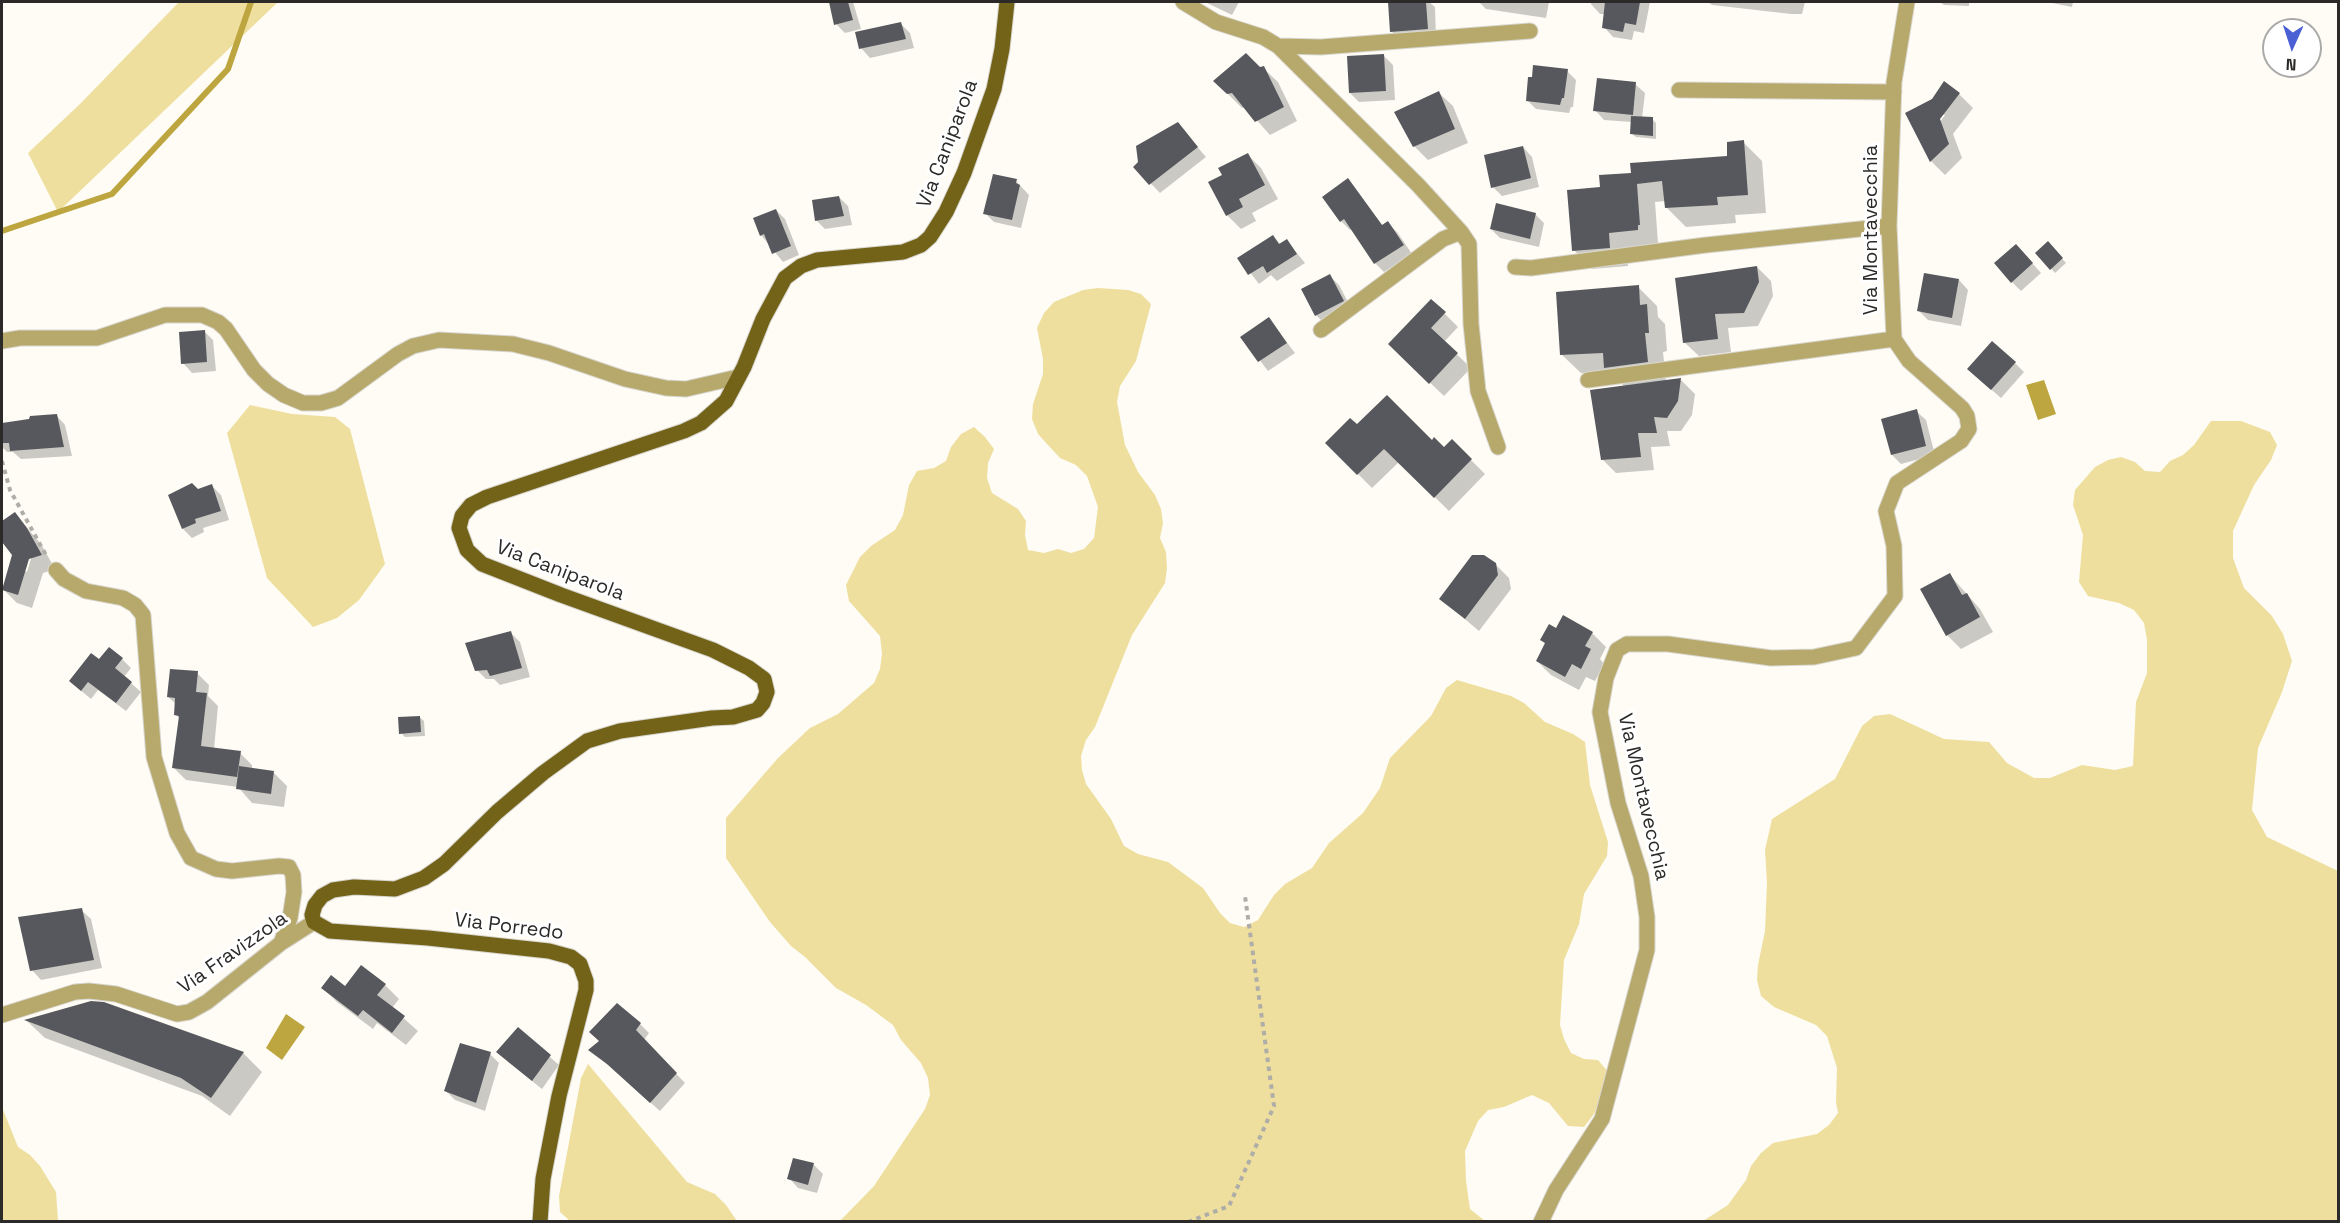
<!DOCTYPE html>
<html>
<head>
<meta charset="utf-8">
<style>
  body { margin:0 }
  #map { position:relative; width:2340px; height:1223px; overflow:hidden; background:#fefcf4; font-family:"Space Grotesk",sans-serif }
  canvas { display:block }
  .frame { position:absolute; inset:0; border:3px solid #2b2a28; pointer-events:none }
  .north { position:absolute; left:2262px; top:18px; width:60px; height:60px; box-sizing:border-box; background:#fff; border:2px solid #aaaaa9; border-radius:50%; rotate:183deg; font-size:16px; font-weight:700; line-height:24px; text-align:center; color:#2b2a28 }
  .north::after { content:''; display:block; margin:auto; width:21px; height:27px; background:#4c60d5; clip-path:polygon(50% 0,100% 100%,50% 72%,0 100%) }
</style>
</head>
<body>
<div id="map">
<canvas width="2340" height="1223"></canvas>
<div class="frame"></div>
<div class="north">N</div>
</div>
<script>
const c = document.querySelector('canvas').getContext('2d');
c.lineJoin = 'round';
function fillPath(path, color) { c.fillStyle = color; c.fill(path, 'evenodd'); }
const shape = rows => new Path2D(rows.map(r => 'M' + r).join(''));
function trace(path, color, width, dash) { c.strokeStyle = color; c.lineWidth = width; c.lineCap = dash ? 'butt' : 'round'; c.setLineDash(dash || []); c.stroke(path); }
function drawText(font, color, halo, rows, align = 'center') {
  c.font = font + ' "Space Grotesk",sans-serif'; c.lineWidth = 6; c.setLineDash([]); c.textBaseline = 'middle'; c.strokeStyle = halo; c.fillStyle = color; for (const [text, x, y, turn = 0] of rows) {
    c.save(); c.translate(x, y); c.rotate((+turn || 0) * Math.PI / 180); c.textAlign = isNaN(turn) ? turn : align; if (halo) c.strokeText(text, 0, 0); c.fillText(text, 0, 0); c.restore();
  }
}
fillPath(shape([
  [179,2,278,2,58,212,28,153,80,104],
  [1098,288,1128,290,1141,294,1151,304,1136,361,1120,386,1117,402,1125,445,1138,472,1155,495,1161,509,1163,523,1160,538,1166,552,1167,568,1165,583,1132,635,1095,727,1086,740,1081,756,1082,770,1086,784,1111,819,1124,846,1138,854,1168,862,1203,888,1220,913,1230,923,1244,927,1258,920,1274,895,1285,884,1312,868,1329,843,1363,813,1380,788,1390,758,1431,716,1446,688,1457,680,1511,696,1524,703,1545,722,1573,734,1585,742,1590,785,1608,842,1607,856,1584,894,1579,924,1564,960,1560,1025,1564,1039,1571,1053,1584,1059,1598,1060,1608,1072,1600,1100,1594,1114,1584,1127,1568,1126,1549,1103,1532,1095,1504,1107,1488,1110,1478,1121,1465,1151,1466,1181,1470,1209,1485,1221,840,1221,874,1186,925,1109,930,1095,928,1078,921,1063,901,1040,893,1025,866,1005,836,988,805,957,791,946,770,922,726,858,726,818,778,758,810,728,838,714,874,683,880,669,882,654,880,636,849,601,846,585,860,557,871,546,895,530,903,515,909,485,917,471,934,468,946,461,951,447,961,434,974,427,985,437,994,449,988,463,987,478,992,493,1018,509,1026,521,1025,535,1028,550,1044,553,1058,549,1071,553,1084,549,1094,538,1098,507,1087,476,1076,465,1060,458,1048,445,1038,434,1032,419,1033,404,1043,374,1043,359,1037,328,1044,313,1054,302,1083,290],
  [250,405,292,414,335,417,350,429,385,564,359,600,337,618,313,627,267,578,227,433],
  [2211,421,2241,421,2270,432,2277,445,2271,460,2254,485,2233,531,2233,558,2244,588,2272,616,2283,634,2292,661,2282,692,2258,748,2252,810,2267,837,2338,871,2338,1221,1703,1221,1728,1205,1746,1180,1751,1166,1761,1153,1773,1143,1817,1134,1829,1125,1838,1113,1836,1102,1837,1068,1827,1036,1816,1025,1774,1007,1761,996,1757,980,1758,965,1765,931,1767,883,1765,850,1772,819,1835,779,1862,726,1874,716,1890,714,1944,739,1989,742,2007,763,2034,778,2050,778,2082,765,2115,770,2133,766,2136,702,2147,673,2147,640,2144,623,2134,610,2119,603,2088,596,2079,582,2083,535,2073,505,2075,490,2095,467,2108,460,2121,457,2135,462,2145,471,2160,472,2170,461,2183,455,2194,445],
  [588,1064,687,1182,715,1194,726,1205,737,1221,570,1221,560,1212,559,1196,581,1078],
  [2,1107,18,1147,30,1155,40,1166,56,1192,58,1221,2,1221]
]), '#eedf9f');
fillPath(shape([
  [2044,380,2056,414,2038,420,2026,385],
  [286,1014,305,1027,282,1060,266,1048]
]), '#bda63f');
fillPath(shape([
  [830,2,853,2,861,29,845,33,836,24],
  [1205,2,1239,2,1232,15],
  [1390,2,1429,2,1435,7,1436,38,1401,40,1391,31],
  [1479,2,1549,2,1546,18,1486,9],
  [1591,2,1650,2,1644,33,1634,31,1632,40,1613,37,1604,27,1605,14,1600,14,1591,4],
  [1708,2,1805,2,1802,14,1791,14,1712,5],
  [1940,2,1986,2,1969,2,1969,6,1944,5],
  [2047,2,2073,2,2072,7],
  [901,24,910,33,914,48,870,58,861,48],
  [1384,56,1393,65,1395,100,1359,102,1350,93],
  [1263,68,1278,82,1297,121,1270,135,1245,107,1242,108,1215,81],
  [1567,71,1576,80,1573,107,1571,107,1569,113,1536,109,1527,100],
  [1635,84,1645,93,1642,118,1652,119,1656,123,1656,139,1636,137,1631,133,1632,122,1604,120,1595,110],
  [1439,93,1453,106,1468,143,1428,160,1414,146],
  [1959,94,1973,108,1953,134,1962,158,1945,175,1931,161,1907,113,1933,100],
  [1941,115,1945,115,1937,126],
  [1177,123,1206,157,1160,193,1135,167],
  [1743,142,1762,161,1766,213,1735,215,1736,223,1686,227,1667,208,1666,201,1655,202,1658,243,1656,244,1656,249,1627,251,1628,266,1592,269,1574,250,1602,189,1633,174,1729,157],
  [1523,147,1532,157,1539,187,1502,196,1493,187],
  [1247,154,1261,168,1278,199,1252,213,1256,221,1241,229,1227,215,1224,175],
  [1348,180,1383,226,1388,223,1397,232,1412,254,1384,272,1375,263,1352,229,1350,230,1341,221],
  [1016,181,1029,195,1021,228,994,222,985,213],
  [839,197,848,206,852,225,825,229,816,220],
  [776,210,785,219,799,255,783,262,761,235],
  [1535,214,1544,223,1539,247,1500,238,1491,229],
  [1273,236,1281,245,1287,241,1305,263,1277,281,1271,275,1259,284,1239,258],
  [2048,243,2066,263,2055,273,2037,253],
  [2025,255,2041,273,2021,291,2012,282],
  [1757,267,1771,281,1773,296,1758,326,1728,328,1731,352,1699,356,1684,342],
  [1330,276,1339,285,1352,310,1325,324,1316,315],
  [1959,280,1968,290,1961,326,1928,320,1919,311],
  [1638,287,1657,306,1658,317,1665,324,1667,351,1663,352,1666,382,1681,380,1695,394,1692,415,1681,431,1667,431,1670,446,1651,447,1654,470,1616,473,1602,459,1625,387,1610,372,1581,373,1562,355],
  [1432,301,1458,327,1444,342,1471,368,1444,396,1404,358],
  [1269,319,1295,353,1268,371,1242,337],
  [204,331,213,340,216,371,192,373,183,363],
  [2015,363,2024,372,2001,398,1978,378],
  [1916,411,1926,420,1935,455,1901,464,1892,455],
  [56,415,65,425,72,456,21,459,13,452,7,452,2,447,2,424],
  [1357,426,1432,442,1444,449,1452,441,1485,474,1449,511,1399,462,1372,488,1327,443],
  [212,486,221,495,229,520,203,528,204,532,192,538,183,529,198,491],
  [15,514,41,544,55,569,43,573,32,608,17,603,3,589,13,555,2,539,2,523],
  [30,551,33,552,27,572,24,570],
  [1495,564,1509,578,1511,589,1479,631,1441,599],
  [1950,575,1980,609,1993,632,1961,649,1947,635],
  [1557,630,1592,633,1606,647,1600,659,1604,664,1595,681,1586,677,1579,690,1551,675,1537,661,1546,644,1542,640],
  [511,633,520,642,530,677,500,685,494,679,486,679,477,670],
  [122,659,131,668,124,677,141,692,126,711,98,690,91,699,80,690,99,662],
  [197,673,209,685,208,696,218,706,214,749,240,753,252,765,252,769,273,772,287,786,284,807,252,803,238,787,186,780,174,768,180,719,175,714,176,704,168,697],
  [419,717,424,721,425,736,405,737,401,733],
  [81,910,91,919,102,968,41,980,32,970],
  [385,985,399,999,392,1008,418,1031,406,1045,377,1023,373,1029,337,1002,323,988],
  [104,1004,243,1053,262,1072,230,1116,202,1096,45,1038,27,1021],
  [640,1024,649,1033,644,1040,685,1083,660,1111,591,1050],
  [518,1029,559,1065,542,1089,507,1061],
  [490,1054,499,1063,485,1111,455,1100,446,1091],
  [794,1159,814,1165,823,1174,817,1193,798,1188,789,1178]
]), '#0003');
trace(shape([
  [2,231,112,194,228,69,251,2]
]), '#bda63f', 6);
fillPath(shape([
  [829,2,848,2,853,20,834,25],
  [1388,2,1426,2,1428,29,1390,32],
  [1605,2,1640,2,1636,25,1625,23,1623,32,1602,28],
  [901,22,906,39,859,49,855,32],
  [1246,53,1260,67,1264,66,1284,107,1255,122,1232,93,1227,94,1213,81],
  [1384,54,1386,91,1349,93,1347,56],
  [1533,65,1568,69,1564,98,1562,98,1560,105,1526,101,1528,77,1532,77],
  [1597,78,1636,82,1633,115,1593,111],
  [1944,81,1960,93,1940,119,1949,144,1930,162,1905,113,1932,99],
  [1439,91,1455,129,1413,147,1394,112],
  [1631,116,1653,117,1653,136,1630,134],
  [1178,122,1198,147,1149,185,1133,167,1138,162,1136,146],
  [1744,140,1748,195,1717,197,1718,205,1665,208,1662,181,1637,184,1640,225,1638,225,1638,230,1609,233,1610,248,1572,251,1567,190,1600,187,1599,175,1631,173,1630,163,1727,156,1727,142],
  [1523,146,1531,178,1491,188,1484,155],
  [1248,153,1265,185,1239,199,1243,207,1226,216,1208,182,1222,175,1218,168],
  [993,174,1017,179,1016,183,1020,185,1012,220,983,214],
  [1348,178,1382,225,1388,221,1404,245,1374,264,1344,219,1340,222,1322,197],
  [839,196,844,216,815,221,812,200],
  [1496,203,1536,213,1530,239,1490,229],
  [776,209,791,246,772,254,764,234,760,236,753,218],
  [1273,235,1279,244,1287,239,1297,254,1267,273,1263,266,1248,275,1237,258],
  [2048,241,2063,258,2050,270,2035,253],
  [2016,244,2033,263,2011,283,1994,263],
  [1757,266,1759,282,1744,313,1715,314,1718,339,1683,343,1675,278],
  [1924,273,1959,279,1952,318,1917,311],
  [1330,274,1344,301,1315,316,1301,289],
  [1639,285,1640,305,1647,304,1649,333,1645,333,1648,362,1604,368,1603,353,1560,355,1556,292],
  [1431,299,1446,312,1431,328,1458,353,1429,384,1388,344],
  [1269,317,1287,343,1258,362,1240,337],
  [205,330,207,362,181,364,179,332],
  [1992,341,2016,362,1991,390,1967,369],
  [1681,378,1678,401,1667,418,1654,417,1657,433,1638,433,1641,457,1601,460,1590,390],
  [1387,395,1432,440,1434,437,1444,447,1452,439,1472,459,1434,498,1384,449,1357,475,1325,443,1350,418,1357,424],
  [1917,409,1926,446,1891,455,1881,419],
  [57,414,64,447,10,451,9,443,2,443,2,423,29,419,30,416],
  [192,483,198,489,212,484,221,511,195,519,196,523,182,529,168,495],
  [15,512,27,528,42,555,29,559,18,595,2,590,12,555,2,542,2,521],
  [1472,555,1484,555,1496,563,1498,575,1465,619,1439,599],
  [1950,573,1962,595,1967,593,1980,617,1946,636,1920,589],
  [1563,615,1593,632,1585,646,1591,649,1581,669,1572,664,1565,677,1536,661,1545,643,1540,640,1549,624,1556,628],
  [511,631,522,668,490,676,487,670,475,671,465,643],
  [109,647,123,658,115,668,132,682,116,703,88,682,81,691,69,681,91,653,99,659],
  [170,669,198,671,196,692,207,693,201,746,241,751,237,777,172,768,179,716,174,715,175,698,167,697],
  [420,716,421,732,399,734,398,717],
  [239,766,274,771,271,794,236,789],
  [82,908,94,960,30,971,18,917],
  [361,965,386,984,377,995,405,1016,392,1033,363,1010,358,1016,321,988,331,975,345,986],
  [91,1001,104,1002,244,1052,211,1098,181,1078,24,1020],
  [617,1003,641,1023,636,1030,677,1073,650,1103,607,1064,588,1050,599,1041,589,1032],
  [518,1027,551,1055,532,1081,496,1052],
  [460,1043,491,1052,476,1103,444,1091],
  [793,1158,814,1163,808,1185,787,1179]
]), '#56585e');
const minor = shape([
  [1183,2,1216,22,1263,37,1278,46,1321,47,1530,31],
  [1278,46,1418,185,1461,232,1469,244,1471,324,1478,391,1498,447],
  [1679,90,1894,92],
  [1515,267,1531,268,1706,245,1889,226],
  [1321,330,1443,239,1461,232],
  [2,341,20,338,97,338,165,315,202,315,218,322,226,329,254,370,268,384,284,395,303,403,321,403,338,398,398,354,413,346,439,340,513,344,549,353,625,379,666,388,686,389,738,377],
  [1588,380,1894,339],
  [56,570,64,579,86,591,123,598,135,605,143,615,154,757,177,833,191,858,216,869,232,871,279,866,289,867,293,875,294,892,290,918,281,943],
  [2,1015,75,992,89,991,116,994,177,1014,189,1012,207,1002,281,943,314,922],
  [1541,1222,1556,1190,1602,1119,1647,950,1647,917,1641,876,1618,803,1600,712,1606,678,1617,650,1627,644,1668,644,1771,658,1814,657,1856,648,1895,596,1894,546,1886,511,1897,483,1961,441,1969,429,1967,416,1962,408,1909,361,1894,339,1889,226,1894,82,1907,2]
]);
const major = shape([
  [540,1222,543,1179,559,1096,586,990,586,981,580,964,571,957,549,951,428,938,330,931,314,922,312,915,315,905,322,896,333,890,354,887,395,889,424,878,444,864,497,812,543,773,587,741,620,731,712,718,733,717,757,710,763,703,767,692,764,679,749,668,713,650,561,595,482,564,467,550,459,528,462,516,471,505,487,497,684,431,701,423,726,401,744,367,763,319,785,278,801,266,817,260,903,252,921,245,930,237,946,212,964,173,994,89,1002,49,1007,2]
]);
trace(minor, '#d8d6cf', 17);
trace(major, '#d8d6cf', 17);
trace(shape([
  [2,461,10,490,47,557],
  [1188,1222,1229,1206,1274,1106,1245,896]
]), '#afada7', 4, [4.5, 4.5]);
trace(minor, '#b7a96b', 15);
trace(major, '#736318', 15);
drawText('20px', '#2b2a28', '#fff', [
  ["Via Caniparola",948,144,-69],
  ["Via Montavecchia",1872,230,-90],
  ["Via Caniparola",560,571,21],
  ["Via Montavecchia",1643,797,77],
  ["Via Porredo",509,927,7],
  ["Via Fravizzola",233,953,-35]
]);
</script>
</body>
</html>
